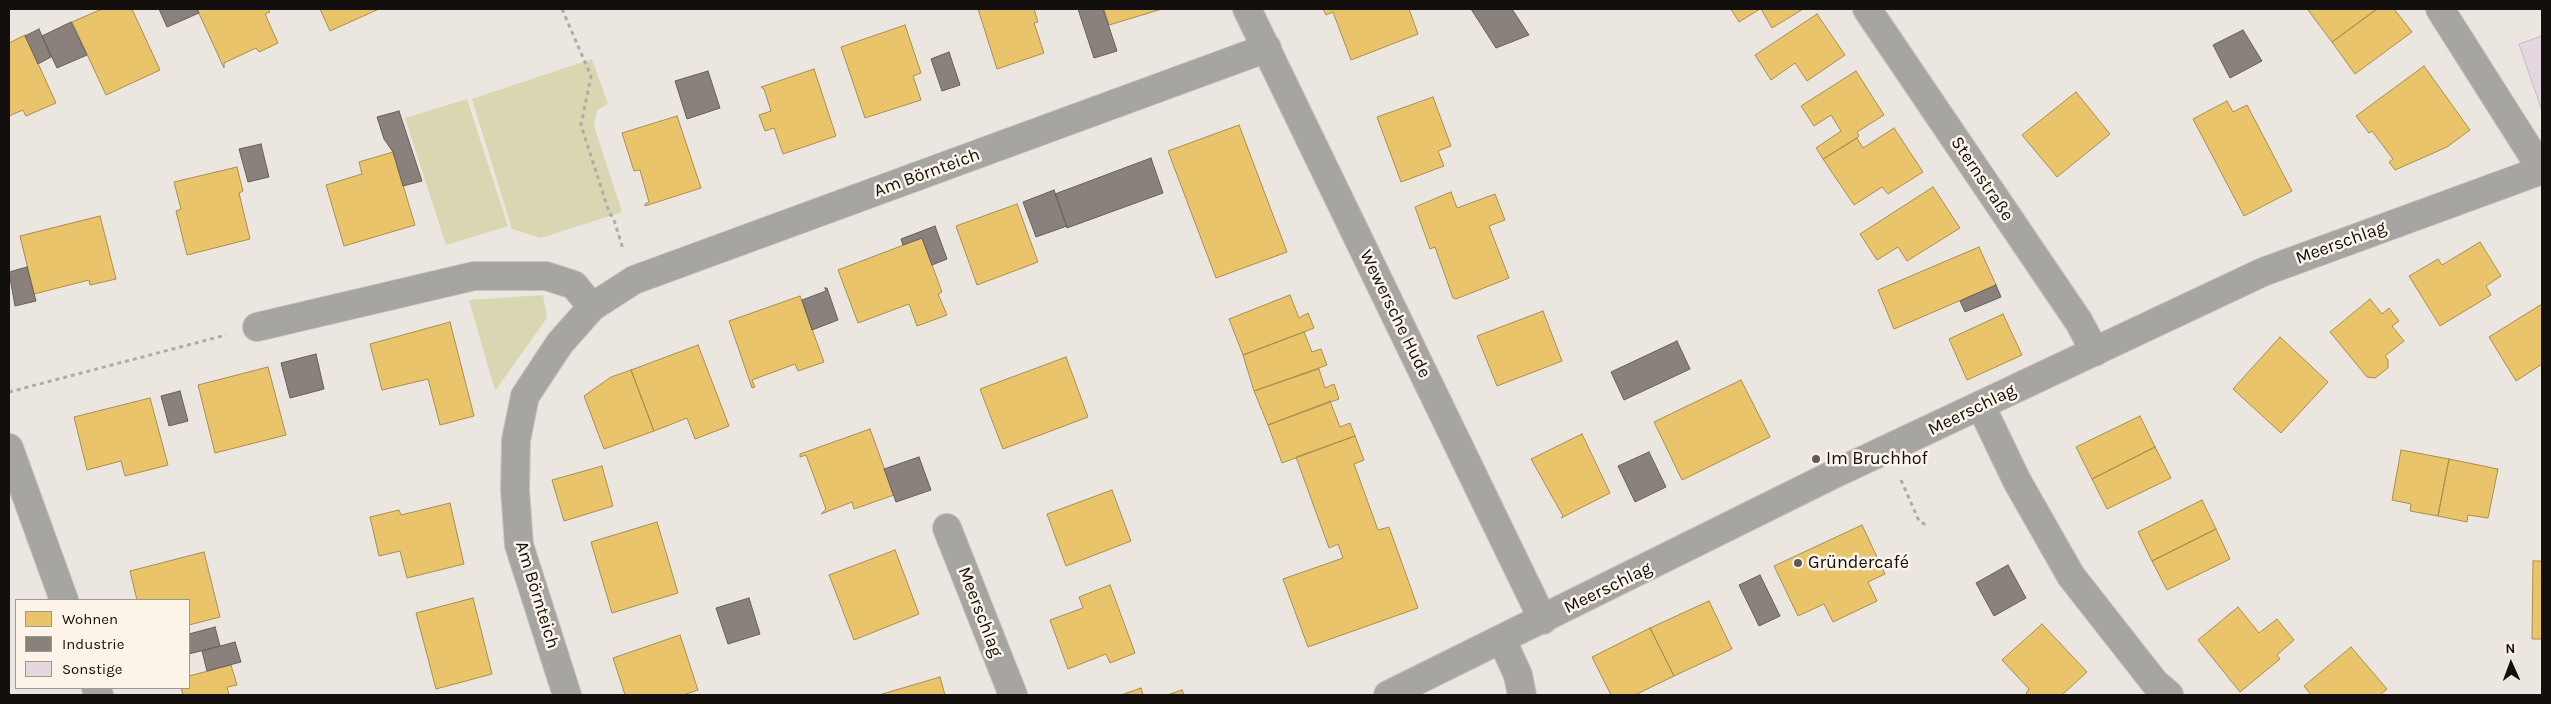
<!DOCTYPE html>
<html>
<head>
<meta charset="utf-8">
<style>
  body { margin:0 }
  #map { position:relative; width:2551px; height:704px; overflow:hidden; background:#ebe6e0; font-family:Karla,sans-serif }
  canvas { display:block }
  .frame { position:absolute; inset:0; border:10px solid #120f0c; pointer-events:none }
  .legend { position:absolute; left:15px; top:599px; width:175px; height:90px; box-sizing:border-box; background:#fcf3e9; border:1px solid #9e9891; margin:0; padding:6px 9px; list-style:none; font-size:15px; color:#120f0c }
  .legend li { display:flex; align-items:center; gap:10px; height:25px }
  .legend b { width:25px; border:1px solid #9e9891 }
  .north { position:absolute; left:2486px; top:639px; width:50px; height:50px; -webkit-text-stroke:4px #fcf3e9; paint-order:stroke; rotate:358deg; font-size:14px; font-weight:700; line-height:20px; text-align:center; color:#120f0c }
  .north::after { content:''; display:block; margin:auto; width:18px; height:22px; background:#120f0c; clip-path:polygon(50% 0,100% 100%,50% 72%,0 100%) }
</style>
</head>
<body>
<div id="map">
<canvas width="2551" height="704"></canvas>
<div class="frame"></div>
<ul class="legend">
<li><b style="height:14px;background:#e9c46a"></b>Wohnen</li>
<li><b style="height:14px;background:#8a817c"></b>Industrie</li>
<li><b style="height:14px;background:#e5d7e0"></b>Sonstige</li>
</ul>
<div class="north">N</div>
</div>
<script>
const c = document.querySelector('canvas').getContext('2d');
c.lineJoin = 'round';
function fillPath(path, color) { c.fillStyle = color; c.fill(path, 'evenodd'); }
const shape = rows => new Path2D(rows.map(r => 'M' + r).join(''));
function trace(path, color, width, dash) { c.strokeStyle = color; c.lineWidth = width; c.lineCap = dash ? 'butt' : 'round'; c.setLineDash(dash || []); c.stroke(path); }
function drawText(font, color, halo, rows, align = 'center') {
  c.font = font + ' Karla,sans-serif'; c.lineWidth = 5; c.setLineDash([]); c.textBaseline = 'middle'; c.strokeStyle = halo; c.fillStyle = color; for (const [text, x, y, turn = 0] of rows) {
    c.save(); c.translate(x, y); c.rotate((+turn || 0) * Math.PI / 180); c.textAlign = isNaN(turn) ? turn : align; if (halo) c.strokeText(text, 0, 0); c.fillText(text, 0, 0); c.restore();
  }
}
fillPath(shape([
  [592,59,608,104,597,110,594,126,622,212,541,238,512,229,472,99],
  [467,99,508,226,446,245,405,118],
  [543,295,547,318,495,391,469,300]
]), '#d8d7b2');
const homes = shape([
  [102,9,132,9,160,70,106,95,72,22,102,9],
  [197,9,268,9,270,12,265,14,278,43,259,52,256,48,224,63,224,68,197,9],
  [320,9,379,9,330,31,320,9],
  [978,9,1034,9,1038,22,1034,23,1044,53,997,69,978,9],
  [1104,9,1162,9,1109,25,1104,9],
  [1323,9,1409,9,1418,34,1351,60,1333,12,1326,15,1323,9],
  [1731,9,1760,9,1739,22,1731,9],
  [1761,9,1803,9,1772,28,1761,9],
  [2311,9,2377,9,2332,42,2308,10,2311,9],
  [2377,9,2394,9,2412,32,2355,74,2332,42,2377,9],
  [1817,14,1845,55,1807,81,1795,63,1771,80,1755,55,1817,14],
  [905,25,921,73,913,76,921,100,865,118,841,47,905,25],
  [25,35,56,103,26,116,23,110,9,116,9,43,25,35],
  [2424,66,2470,130,2447,147,2395,170,2389,162,2393,159,2372,131,2369,133,2356,116,2424,66],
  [814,69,836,136,783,154,774,128,765,131,759,115,771,111,764,89,761,87,814,69],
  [1856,71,1884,115,1857,132,1859,136,1857,138,1823,159,1816,148,1841,131,1831,115,1814,126,1801,106,1856,71],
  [2076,92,2110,134,2057,177,2022,135,2076,92],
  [1433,97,1451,146,1438,151,1444,166,1401,182,1377,117,1433,97],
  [2227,101,2233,112,2247,105,2292,191,2244,216,2193,119,2227,101],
  [677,116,701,188,645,206,645,204,649,202,640,170,634,171,622,133,677,116],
  [1239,125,1287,252,1216,278,1168,151,1239,125],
  [1894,128,1923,172,1888,194,1882,187,1854,205,1823,159,1857,138,1863,148,1894,128],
  [393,152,415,225,344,246,326,185,362,174,359,162,393,152],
  [237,167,243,191,239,193,250,239,187,255,176,211,181,209,174,182,237,167],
  [1933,187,1960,228,1907,261,1898,247,1877,260,1860,234,1933,187],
  [1451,192,1457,208,1495,194,1505,220,1489,226,1509,278,1456,299,1453,298,1435,247,1430,249,1415,207,1451,192],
  [1017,204,1038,262,977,285,956,226,1017,204],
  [100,216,116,279,90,285,89,280,34,294,20,236,100,216],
  [922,238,942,292,938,294,947,315,917,326,909,304,858,323,838,270,922,238],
  [2480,242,2501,276,2486,286,2491,295,2440,326,2409,276,2438,259,2442,265,2480,242],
  [1979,247,1996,285,1894,329,1878,290,1979,247],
  [1290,295,1299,318,1308,313,1314,328,1243,355,1229,319,1290,295],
  [800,296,824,362,798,371,795,364,752,380,755,387,752,388,729,321,800,296],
  [2370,299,2382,314,2389,308,2399,321,2392,326,2404,341,2385,356,2388,360,2388,368,2375,378,2367,377,2330,332,2370,299],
  [2542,304,2542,364,2516,381,2489,337,2542,304],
  [1543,311,1562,361,1497,386,1477,336,1543,311],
  [2003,314,2022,355,1967,380,1949,339,2003,314],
  [450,322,474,416,440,425,428,379,382,390,370,344,450,322],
  [1304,332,1312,352,1321,349,1327,365,1254,391,1243,355,1304,332],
  [2280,337,2328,382,2281,433,2233,389,2280,337],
  [698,345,729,426,695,439,687,418,654,431,631,370,698,345],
  [1066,357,1088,417,1003,449,980,389,1066,357],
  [268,367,286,435,215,453,198,385,268,367],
  [1319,369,1325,388,1334,384,1339,399,1268,425,1254,391,1319,369],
  [631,370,654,431,604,449,584,396,611,377,631,370],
  [1741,380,1770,437,1682,480,1654,422,1741,380],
  [150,398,168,465,125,476,121,461,87,470,74,417,150,398],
  [1330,401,1340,427,1350,423,1355,436,1282,463,1268,425,1330,401],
  [2140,416,2155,447,2092,479,2076,447,2140,416],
  [870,429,894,495,854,509,852,502,821,514,826,509,806,455,800,457,800,454,870,429],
  [1582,434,1610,493,1561,518,1563,516,1531,459,1582,434],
  [1355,436,1364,460,1354,464,1378,530,1389,527,1418,608,1308,647,1283,579,1343,558,1338,544,1329,548,1296,457,1355,436],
  [2155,447,2171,478,2107,509,2092,479,2155,447],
  [2401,450,2449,459,2438,516,2410,511,2411,504,2392,500,2401,450],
  [2449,459,2498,469,2488,518,2468,515,2467,522,2438,516,2449,459],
  [602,466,613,506,564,521,552,480,602,466],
  [1112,490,1131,541,1066,566,1047,514,1112,490],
  [2202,500,2216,529,2152,561,2138,532,2202,500],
  [450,503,464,564,407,578,400,551,379,556,370,517,399,510,401,515,450,503],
  [657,522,678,593,612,613,591,542,657,522],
  [1862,525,1885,574,1868,582,1877,601,1833,622,1824,604,1798,616,1774,566,1862,525],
  [2216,529,2230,559,2167,590,2152,561,2216,529],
  [895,550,919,614,854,640,829,575,895,550],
  [204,552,220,617,189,625,189,600,137,600,130,571,204,552],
  [2533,561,2542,561,2542,639,2532,639,2533,561],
  [1110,585,1135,653,1110,663,1106,654,1068,669,1050,620,1083,608,1079,597,1110,585],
  [473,598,492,674,436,689,416,613,473,598],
  [1709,601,1732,649,1674,676,1650,628,1709,601],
  [2238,607,2259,633,2277,619,2294,640,2277,655,2280,659,2240,692,2198,640,2238,607],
  [2042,624,2087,672,2062,695,2028,695,2026,693,2029,689,2002,660,2042,624],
  [1650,628,1674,676,1635,695,1611,695,1592,657,1650,628],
  [680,635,698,690,683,695,625,695,613,658,680,635],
  [2351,647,2387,689,2380,695,2311,695,2304,686,2351,647],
  [231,665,237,685,227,687,229,695,183,695,181,688,189,688,189,676,231,665],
  [940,677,945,695,879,695,940,677],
  [1141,688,1143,695,1121,695,1141,688],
  [1182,690,1184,695,1167,695,1182,690]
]);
fillPath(homes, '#e9c46a');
trace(homes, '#a88e4e', 1);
const industry = shape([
  [159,9,197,9,199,13,167,27,159,9],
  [1078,9,1103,9,1117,51,1094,58,1078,9],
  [1471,9,1512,9,1529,35,1496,48,1471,9],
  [71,22,87,55,57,68,42,36,71,22],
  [39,29,51,57,38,64,25,36,39,29],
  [2243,30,2262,61,2230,78,2213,45,2243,30],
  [949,52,960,85,942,91,931,59,949,52],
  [708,71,720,108,687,119,675,81,708,71],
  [399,111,422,181,403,186,393,152,384,139,377,117,399,111],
  [261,144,269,177,248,182,239,149,261,144],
  [1151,158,1163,193,1067,228,1055,194,1151,158],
  [1054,190,1067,226,1036,237,1023,202,1054,190],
  [935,226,947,259,932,265,922,238,903,245,901,239,935,226],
  [27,267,36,301,15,306,9,272,27,267],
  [1996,285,2001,297,1965,312,1960,301,1996,285],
  [825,288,827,288,838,320,812,330,802,300,826,291,825,288],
  [1677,341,1690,369,1624,400,1611,372,1677,341],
  [316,354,324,389,290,398,281,363,316,354],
  [180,391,188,421,169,426,161,396,180,391],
  [1649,452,1666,487,1635,502,1618,466,1649,452],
  [919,457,931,490,896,502,884,469,919,457],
  [2008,565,2026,598,1994,616,1976,583,2008,565],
  [1760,575,1780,616,1759,626,1739,585,1760,575],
  [749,598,760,634,728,644,716,608,749,598],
  [215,627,220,646,189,654,189,634,215,627],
  [235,642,241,662,207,671,202,651,235,642]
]);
fillPath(industry, '#8a817c');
trace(industry, '#665f5a', 1);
const building = shape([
  [2542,36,2542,107,2541,108,2519,44,2542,36]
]);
fillPath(building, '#e5d7e0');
trace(building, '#c2bebd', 1);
const minor = shape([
  [1247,9,1543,620],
  [1867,9,2079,322,2095,352],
  [2440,9,2542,170],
  [257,327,474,276,546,276,574,285,592,307],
  [1981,406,2017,481,2071,576,2155,683,2169,695],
  [947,528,1013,695],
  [1502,640,1518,675,1522,695],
  [567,695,519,545,515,490,516,440,525,396,560,343,592,307,634,280,1267,48],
  [1388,695,1834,474,2263,272,2542,170]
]);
const tertiary = shape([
  [9,448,64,600],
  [96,688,99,695]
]);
trace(minor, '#c7c4bf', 30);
trace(tertiary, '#c7c4bf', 30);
trace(shape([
  [562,9,591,76,581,125,609,212,614,220,623,249],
  [9,392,226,335],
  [1901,480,1919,521,1926,525]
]), '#afaba9', 3, [4, 4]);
trace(minor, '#a6a5a1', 28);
trace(tertiary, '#a6a5a1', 28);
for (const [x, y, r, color] of [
  [1816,459,5,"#5e5a56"],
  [1798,563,5,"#5e5a56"]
]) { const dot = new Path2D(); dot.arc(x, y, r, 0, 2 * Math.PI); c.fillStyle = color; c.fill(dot); trace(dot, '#fcf3e9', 2); }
drawText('18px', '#120f0c', '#fcf3e9', [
  ["Am Börnteich",927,173,-20],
  ["Sternstraße",1982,179,56],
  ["Meerschlag",2341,243,-20],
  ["Wewersche Hude",1395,314,64],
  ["Meerschlag",1972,410,-26],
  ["Meerschlag",1608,588,-26],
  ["Am Börnteich",537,595,73],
  ["Meerschlag",980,612,69]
]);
drawText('18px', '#120f0c', '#fcf3e9', [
  ["Im Bruchhof",1826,459],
  ["Gründercafé",1808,563]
], 'left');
</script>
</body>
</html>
